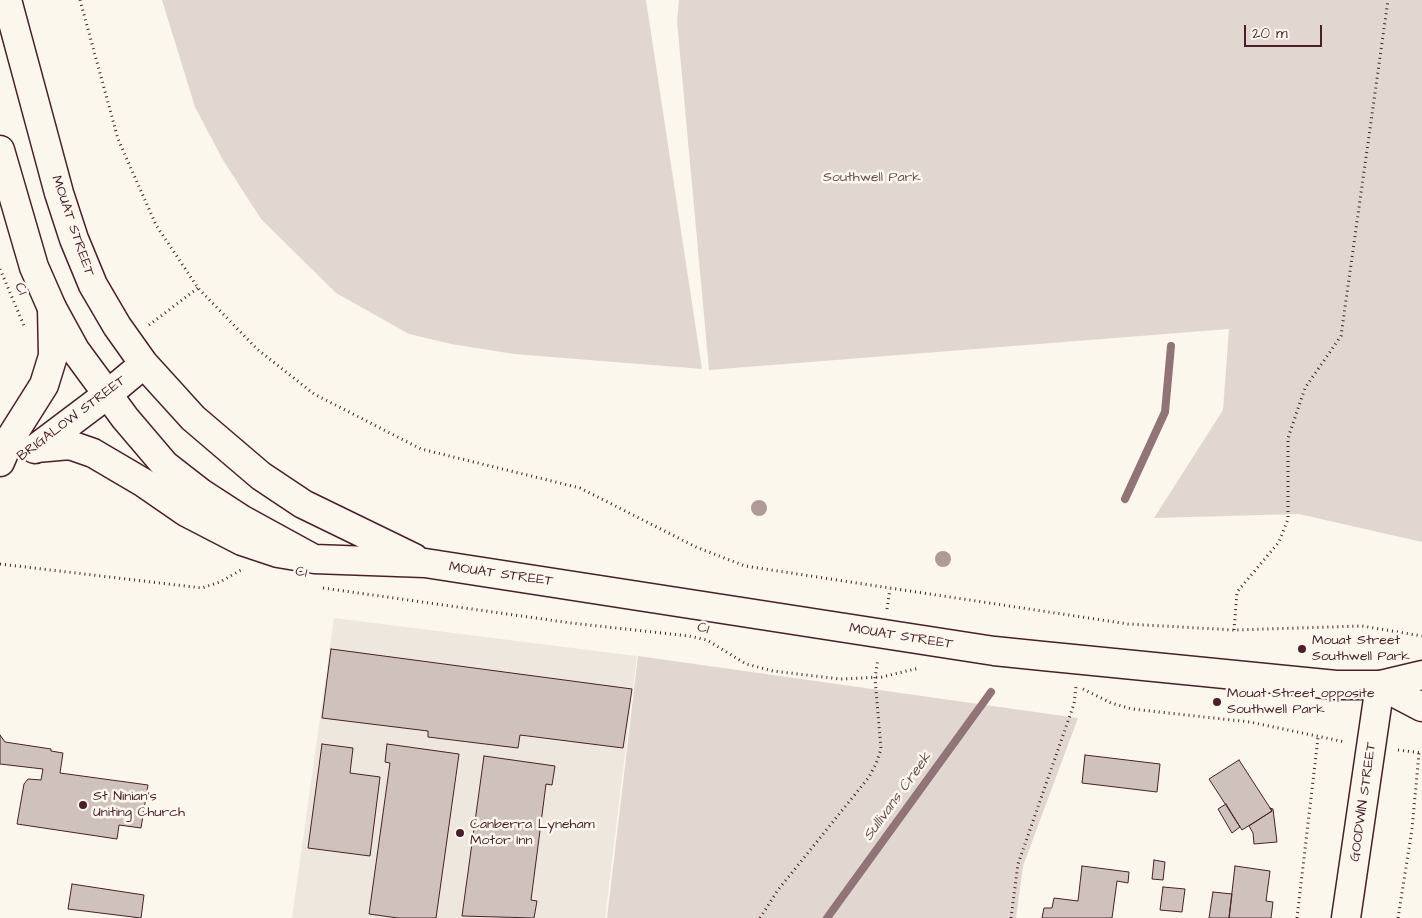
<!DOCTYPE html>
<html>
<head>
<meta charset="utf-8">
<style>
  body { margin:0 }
  #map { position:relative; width:1422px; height:918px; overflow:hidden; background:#fbf7ec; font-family:"Architects Daughter",sans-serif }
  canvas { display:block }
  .scale { position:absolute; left:1244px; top:25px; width:78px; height:22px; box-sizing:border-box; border:2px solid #4a1f2b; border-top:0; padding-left:6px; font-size:15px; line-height:18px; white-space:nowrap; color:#4a1f2b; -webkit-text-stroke:4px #fbf7ec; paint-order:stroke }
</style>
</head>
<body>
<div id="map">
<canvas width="1422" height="918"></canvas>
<div class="scale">20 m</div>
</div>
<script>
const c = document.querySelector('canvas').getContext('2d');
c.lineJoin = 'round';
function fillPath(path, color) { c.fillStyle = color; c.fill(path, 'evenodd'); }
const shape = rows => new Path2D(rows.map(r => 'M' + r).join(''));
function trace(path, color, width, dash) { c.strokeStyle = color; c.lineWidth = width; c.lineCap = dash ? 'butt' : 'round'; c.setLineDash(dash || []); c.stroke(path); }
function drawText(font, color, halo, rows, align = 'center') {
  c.font = font + ' "Architects Daughter",sans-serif'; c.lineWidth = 5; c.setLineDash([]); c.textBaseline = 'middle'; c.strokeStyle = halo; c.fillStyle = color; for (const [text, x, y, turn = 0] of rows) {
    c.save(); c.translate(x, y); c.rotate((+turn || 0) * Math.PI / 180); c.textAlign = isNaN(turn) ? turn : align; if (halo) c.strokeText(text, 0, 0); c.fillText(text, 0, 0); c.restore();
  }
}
fillPath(shape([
  [334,618,637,656,605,918,292,918]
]), '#eee7de');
fillPath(shape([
  [162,0,646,0,702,369,514,354,451,344,409,334,336,293,261,219,223,160,195,107],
  [679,0,1422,0,1422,542,1299,514,1154,518,1223,410,1229,329,709,370,677,21],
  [638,656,1078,718,1023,866,1016,918,607,918]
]), '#e2d7d0');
trace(shape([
  [1125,499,1165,412,1171,346],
  [827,918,991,692]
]), '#907477', 8);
const building = shape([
  [331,649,632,689,623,748,520,735,518,748,428,737,428,731,322,718,331,649],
  [0,735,5,742,51,749,51,751,63,753,60,773,148,785,141,828,119,825,117,839,17,824,24,784,28,779,41,780,43,769,0,764,0,735],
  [322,744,353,748,350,773,380,777,370,856,308,848,322,744],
  [387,744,459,754,436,918,398,918,369,914,390,763,385,762,387,744],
  [1085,755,1160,764,1157,792,1082,783,1085,755],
  [484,756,555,766,552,785,546,784,531,900,537,901,534,918,462,916,484,756],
  [1239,760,1272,811,1242,830,1209,779,1239,760],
  [1226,804,1240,827,1232,833,1218,809,1226,804],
  [1270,808,1273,809,1277,842,1254,844,1253,833,1249,826,1272,811,1270,808],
  [1154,860,1165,862,1163,880,1152,879,1154,860],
  [1082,866,1129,872,1128,883,1117,881,1112,918,1042,918,1044,908,1052,908,1054,898,1078,901,1082,866],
  [1235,866,1270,871,1266,901,1273,902,1271,918,1229,918,1235,866],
  [72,884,144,895,141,918,68,909,72,884],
  [1163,887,1185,889,1182,912,1160,910,1163,887],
  [1213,892,1232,894,1229,918,1209,918,1213,892]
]);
fillPath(building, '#cfc2bc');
trace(building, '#4a1f2b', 1);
const minor = shape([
  [1346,918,1380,685]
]);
const tertiary = shape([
  [36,448,70,445,93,453,144,483,186,512,242,541,278,553,308,558],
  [35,449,108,394],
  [0,462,10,439,44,385,53,356,52,308]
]);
const primary = shape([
  [7,0,59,193,74,239,93,285,117,326,144,364,193,418,261,476,303,504,414,558],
  [0,150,34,267,52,308,75,350,125,418,165,465,201,493,241,519,314,559,425,563,994,651,1043,656,1336,685,1380,685,1422,675],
  [108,394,144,364],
  [1380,685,1422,707]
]);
trace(minor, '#4a1f2b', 31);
trace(tertiary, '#4a1f2b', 31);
trace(primary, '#4a1f2b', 31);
trace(shape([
  [80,0,118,139,156,225,198,288,257,349,314,394,421,449,580,488,696,547,745,566,1128,624,1234,630,1362,626,1422,636],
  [0,269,25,328],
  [149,325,198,288],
  [0,564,202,588,220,582,241,570],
  [323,588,571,623,689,636,707,640,746,664,773,671,840,679,882,677,919,668],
  [887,609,890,589],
  [1234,630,1237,592,1279,542,1288,519,1288,438,1305,388,1341,336,1388,0],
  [1083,689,1111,703,1132,709,1250,722,1345,742],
  [1398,750,1422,753],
  [760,918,778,890,869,777,876,764,881,749,875,678,878,659],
  [1011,918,1018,864,1074,704,1076,686],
  [1297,918,1318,738],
  [1398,918,1412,829,1419,753]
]), '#4a1f2b', 3, [1, 4]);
trace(minor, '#fbf7ec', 28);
trace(tertiary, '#fbf7ec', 28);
trace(primary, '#fbf7ec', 28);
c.fillStyle = '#af9a98';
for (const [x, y] of [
  [759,508],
  [943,559]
]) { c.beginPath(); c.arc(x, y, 8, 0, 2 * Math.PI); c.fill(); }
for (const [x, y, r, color] of [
  [1302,649,5,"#4a1f2b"],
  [1217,702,5,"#4a1f2b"],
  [83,805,5,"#4a1f2b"],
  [460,833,5,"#4a1f2b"]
]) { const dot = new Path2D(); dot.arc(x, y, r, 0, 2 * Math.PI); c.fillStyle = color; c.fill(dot); trace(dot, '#fbf7ec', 2); }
drawText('14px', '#704d54', '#fbf7ec', [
  ["Southwell Park",872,178]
]);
drawText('14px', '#4a1f2b', '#fbf7ec', [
  ["MOUAT STREET",72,226,71],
  ["C1",20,289,67],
  ["BRIGALOW STREET",72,419,-37],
  ["C1",301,573,11],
  ["MOUAT STREET",501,575,8],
  ["C1",703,629,16],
  ["MOUAT STREET",901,637,9],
  ["GOODWIN STREET",1364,802,-82]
]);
drawText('14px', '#4a1f2b', '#fbf7ec', [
  ["Mouat Street",1312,641],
  ["Southwell Park",1312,657],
  ["Mouat Street opposite",1227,694],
  ["Southwell Park",1227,710],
  ["St Ninian’s",93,797],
  ["Uniting Church",93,813],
  ["Canberra Lyneham",470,825],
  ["Motor Inn",470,841]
], 'left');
drawText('italic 15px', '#6d4a51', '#fbf7ec', [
  ["Sullivans Creek",898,797,-54]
]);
</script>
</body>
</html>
